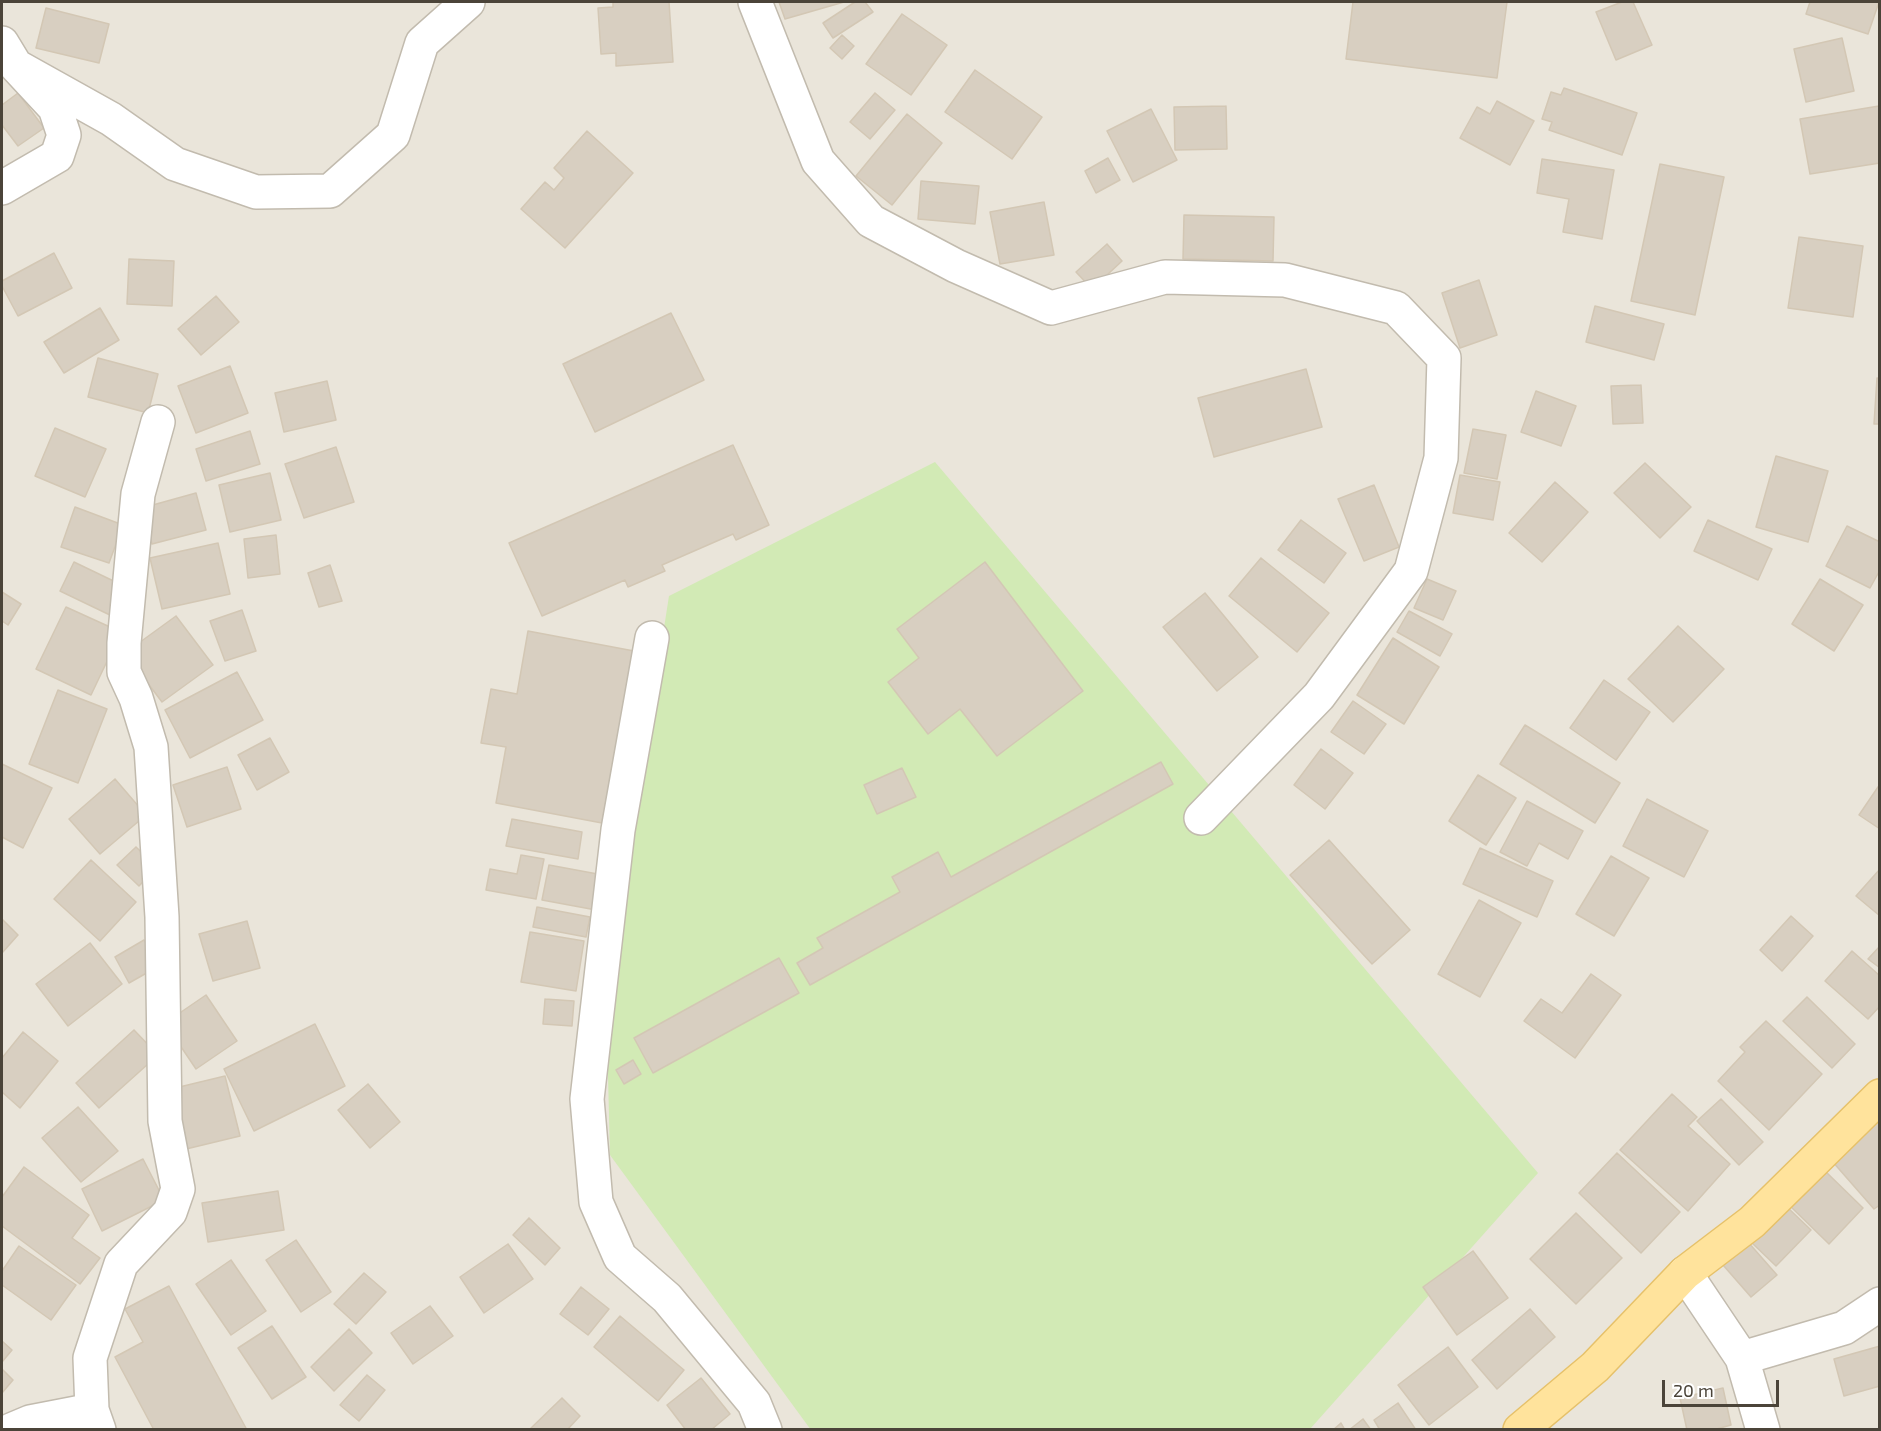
<!DOCTYPE html>
<html>
<head>
<meta charset="utf-8">
<style>
  body { margin:0 }
  #map { position:relative; width:1881px; height:1431px; overflow:hidden; background:#f6f3ec; font-family:"Exo 2",sans-serif }
  canvas { display:block }
  .frame { position:absolute; inset:0; border:3px solid #4b4439; pointer-events:none }
  .scale { position:absolute; left:1662px; top:1380px; width:117px; height:27px; box-sizing:border-box; border:3px solid #4b4439; border-top:0; padding-left:8px; font-size:18px; line-height:21px; white-space:nowrap; color:#4b4439; -webkit-text-stroke:4px #fff; paint-order:stroke }
</style>
</head>
<body>
<div id="map">
<canvas width="1881" height="1431"></canvas>
<div class="frame"></div>
<div class="scale">20 m</div>
</div>
<script>
const c = document.querySelector('canvas').getContext('2d');
c.lineJoin = 'round';
function fillPath(path, color) { c.fillStyle = color; c.fill(path, 'evenodd'); }
const shape = rows => new Path2D(rows.map(r => 'M' + r).join(''));
function trace(path, color, width, dash) { c.strokeStyle = color; c.lineWidth = width; c.lineCap = dash ? 'butt' : 'round'; c.setLineDash(dash || []); c.stroke(path); }
fillPath(shape([
  [2,2,1879,2,1879,1429,2,1429]
]), '#eae5da');
fillPath(shape([
  [935,462,1538,1173,1310,1429,811,1430,610,1155,606,997,669,596]
]), '#d2eab5');
const building = shape([
  [613,2,669,2,673,62,616,66,616,53,601,54,598,8,613,7,613,2],
  [779,2,844,2,785,19,779,2],
  [855,2,865,2,873,12,833,38,823,23,855,2],
  [1353,2,1507,2,1497,78,1346,59,1353,2],
  [1622,2,1633,2,1652,45,1616,60,1596,12,1622,2],
  [1810,2,1879,2,1868,34,1806,14,1810,2],
  [46,8,109,24,99,63,36,48,46,8],
  [902,14,947,45,911,95,866,64,902,14],
  [842,35,854,46,842,59,830,48,842,35],
  [1842,38,1854,91,1806,102,1794,49,1842,38],
  [975,70,1042,117,1012,159,945,112,975,70],
  [1564,88,1637,113,1622,155,1549,130,1552,122,1542,119,1551,92,1561,95,1564,88],
  [18,93,44,128,18,146,2,125,2,105,18,93],
  [875,93,895,110,870,139,850,122,875,93],
  [1497,101,1534,121,1510,165,1460,138,1477,107,1490,114,1497,101],
  [1226,106,1227,149,1175,150,1174,107,1226,106],
  [1879,106,1880,163,1810,174,1800,119,1879,106],
  [1151,109,1177,160,1133,182,1107,131,1151,109],
  [907,114,942,143,892,205,856,176,907,114],
  [587,131,633,173,565,248,521,209,545,182,554,190,564,178,554,168,587,131],
  [1108,158,1120,180,1096,193,1085,171,1108,158],
  [1542,159,1614,170,1602,239,1563,232,1569,199,1537,193,1542,159],
  [1660,164,1724,177,1695,315,1631,301,1660,164],
  [921,181,979,186,975,224,918,219,921,181],
  [1044,202,1054,255,1000,264,990,212,1044,202],
  [1184,215,1274,217,1273,261,1183,259,1184,215],
  [1799,237,1863,246,1853,317,1788,308,1799,237],
  [1107,244,1122,261,1092,289,1076,272,1107,244],
  [54,253,72,288,18,316,2,286,2,281,54,253],
  [129,259,174,261,172,306,127,304,129,259],
  [1479,280,1497,335,1460,348,1442,293,1479,280],
  [216,296,239,322,201,355,178,329,216,296],
  [1595,306,1664,324,1654,360,1586,342,1595,306],
  [100,308,119,340,64,373,44,342,100,308],
  [671,313,704,380,595,432,563,364,671,313],
  [98,358,158,374,148,413,88,397,98,358],
  [230,366,248,413,196,433,178,386,230,366],
  [1306,369,1322,427,1214,457,1198,398,1306,369],
  [1877,378,1880,379,1880,424,1874,424,1877,378],
  [327,381,336,420,284,432,275,393,327,381],
  [1641,385,1643,423,1613,424,1611,386,1641,385],
  [1536,391,1576,406,1561,446,1521,432,1536,391],
  [55,428,106,449,85,497,35,476,55,428],
  [1473,429,1506,435,1497,479,1464,473,1473,429],
  [250,431,260,464,206,481,196,449,250,431],
  [733,445,769,525,736,540,733,534,662,565,665,571,628,587,625,580,542,616,509,543,733,445],
  [336,447,354,502,304,518,285,464,336,447],
  [1776,456,1828,471,1808,542,1756,527,1776,456],
  [1645,463,1691,507,1660,538,1614,493,1645,463],
  [270,473,281,520,230,532,219,485,270,473],
  [1460,475,1500,482,1493,520,1453,513,1460,475],
  [1555,482,1588,512,1542,562,1509,533,1555,482],
  [1374,485,1399,547,1364,561,1338,499,1374,485],
  [196,493,206,530,152,544,142,508,196,493],
  [75,507,123,525,109,563,61,547,75,507],
  [1301,520,1346,553,1324,583,1278,550,1301,520],
  [1708,520,1772,549,1758,580,1694,551,1708,520],
  [1847,526,1880,542,1880,570,1870,588,1826,566,1847,526],
  [276,535,280,574,248,578,244,539,276,535],
  [218,543,230,594,162,609,150,558,218,543],
  [1261,558,1329,613,1297,652,1229,596,1261,558],
  [74,562,126,587,112,616,60,591,74,562],
  [985,562,1083,691,997,756,960,709,928,734,888,682,919,658,897,629,985,562],
  [330,565,342,601,319,607,308,573,330,565],
  [1427,579,1456,591,1443,620,1414,608,1427,579],
  [1820,579,1863,605,1834,651,1792,624,1820,579],
  [2,592,21,604,8,625,2,621,2,592],
  [1205,593,1258,657,1217,691,1163,627,1205,593],
  [66,607,121,632,91,695,36,669,66,607],
  [242,610,256,651,225,661,210,621,242,610],
  [1409,611,1452,634,1440,656,1397,632,1409,611],
  [176,616,213,665,162,702,125,653,176,616],
  [1678,626,1724,669,1673,722,1628,679,1678,626],
  [528,631,634,651,602,823,496,803,506,747,481,743,491,689,517,694,528,631],
  [1393,638,1439,667,1404,724,1357,695,1393,638],
  [237,672,263,720,190,758,165,710,237,672],
  [1604,680,1650,712,1616,760,1570,728,1604,680],
  [58,690,107,709,78,783,29,764,58,690],
  [1353,701,1386,724,1364,754,1331,732,1353,701],
  [1525,725,1620,783,1595,823,1500,764,1525,725],
  [270,738,289,772,257,790,238,755,270,738],
  [1321,749,1353,773,1325,809,1294,785,1321,749],
  [1161,762,1173,784,810,985,797,963,823,948,817,938,900,892,892,877,938,852,951,877,1161,762],
  [2,764,52,788,23,848,2,837,2,764],
  [227,767,241,809,187,827,173,785,227,767],
  [902,768,916,797,877,814,864,785,902,768],
  [1478,775,1516,798,1486,845,1449,821,1478,775],
  [115,779,146,815,100,854,69,819,115,779],
  [1878,787,1880,787,1880,829,1859,815,1878,787],
  [1647,799,1708,831,1684,877,1623,846,1647,799],
  [1527,801,1583,831,1568,859,1539,843,1527,866,1500,852,1527,801],
  [512,819,582,832,578,859,506,846,512,819],
  [1329,840,1410,930,1372,964,1290,875,1329,840],
  [136,847,157,867,139,886,117,865,136,847],
  [1480,848,1553,881,1537,917,1463,884,1480,848],
  [521,855,544,859,536,899,486,890,490,869,517,874,521,855],
  [1611,856,1649,878,1614,936,1576,914,1611,856],
  [91,860,136,902,100,941,54,899,91,860],
  [549,865,603,875,596,910,542,900,549,865],
  [1880,869,1880,916,1856,896,1880,869],
  [1479,900,1521,923,1480,997,1438,974,1479,900],
  [537,907,590,917,586,937,533,927,537,907],
  [1791,916,1813,936,1782,971,1760,950,1791,916],
  [2,919,18,935,2,953,2,919],
  [247,921,260,968,213,981,199,934,247,921],
  [530,932,584,941,576,991,521,982,530,932],
  [144,940,159,966,129,983,115,957,144,940],
  [90,943,122,984,68,1026,36,984,90,943],
  [1880,946,1880,968,1868,959,1880,946],
  [1852,951,1880,976,1880,1006,1868,1019,1825,981,1852,951],
  [779,958,799,993,653,1073,634,1038,779,958],
  [1591,974,1621,995,1575,1058,1524,1021,1541,999,1562,1013,1591,974],
  [206,995,237,1041,196,1069,165,1023,206,995],
  [1807,997,1855,1044,1832,1068,1783,1021,1807,997],
  [545,999,574,1001,572,1026,543,1024,545,999],
  [1766,1021,1822,1074,1769,1130,1718,1081,1745,1052,1740,1047,1766,1021],
  [315,1024,345,1086,254,1131,224,1069,315,1024],
  [134,1030,158,1055,99,1108,76,1083,134,1030],
  [23,1032,58,1061,20,1108,2,1092,2,1058,23,1032],
  [633,1060,641,1074,624,1084,616,1070,633,1060],
  [225,1076,240,1136,182,1150,167,1090,225,1076],
  [368,1084,400,1122,370,1148,338,1110,368,1084],
  [1672,1094,1697,1117,1688,1126,1730,1164,1688,1211,1620,1150,1672,1094],
  [1721,1099,1763,1142,1739,1165,1697,1121,1721,1099],
  [78,1107,118,1151,81,1182,42,1138,78,1107],
  [1880,1119,1880,1205,1874,1209,1832,1161,1880,1119],
  [1617,1153,1680,1212,1641,1253,1579,1193,1617,1153],
  [143,1159,164,1200,102,1231,82,1189,143,1159],
  [24,1167,89,1215,72,1238,100,1258,80,1284,2,1226,2,1197,24,1167],
  [1823,1169,1863,1208,1829,1244,1788,1204,1823,1169],
  [278,1191,284,1230,208,1242,202,1203,278,1191],
  [1786,1206,1811,1230,1776,1266,1751,1242,1786,1206],
  [1576,1213,1622,1258,1576,1304,1530,1259,1576,1213],
  [529,1218,560,1248,545,1265,513,1235,529,1218],
  [296,1240,331,1292,301,1312,266,1260,296,1240],
  [1748,1242,1777,1275,1751,1297,1723,1265,1748,1242],
  [508,1244,533,1279,484,1313,460,1277,508,1244],
  [19,1246,76,1285,51,1320,2,1285,2,1271,19,1246],
  [1473,1251,1508,1298,1457,1335,1423,1287,1473,1251],
  [231,1260,266,1311,231,1335,196,1284,231,1260],
  [364,1273,386,1292,356,1324,334,1304,364,1273],
  [169,1286,247,1430,154,1430,115,1357,143,1342,125,1309,169,1286],
  [581,1287,609,1309,588,1335,560,1314,581,1287],
  [430,1306,453,1336,413,1364,391,1333,430,1306],
  [1530,1309,1555,1337,1497,1389,1472,1360,1530,1309],
  [620,1316,684,1370,658,1401,594,1347,620,1316],
  [272,1326,306,1377,272,1399,238,1348,272,1326],
  [349,1329,372,1353,334,1391,311,1367,349,1329],
  [2,1341,12,1350,2,1362,2,1341],
  [1880,1346,1880,1386,1844,1396,1834,1359,1880,1346],
  [1448,1347,1478,1387,1429,1425,1398,1385,1448,1347],
  [2,1369,13,1380,2,1393,2,1369],
  [367,1375,385,1390,359,1421,340,1405,367,1375],
  [701,1378,730,1414,711,1430,686,1430,667,1405,701,1378],
  [1723,1388,1731,1425,1713,1430,1687,1430,1680,1398,1723,1388],
  [562,1398,580,1416,567,1430,529,1430,562,1398],
  [1398,1403,1416,1430,1380,1430,1374,1420,1398,1403],
  [1363,1419,1371,1430,1349,1430,1363,1419],
  [1341,1423,1345,1430,1333,1430,1341,1423]
]);
fillPath(building, '#d8cfc1');
trace(building, '#d3c7b4', 1.5);
const street = shape([
  [755,2,818,161,871,221,956,266,1051,308,1165,277,1285,280,1396,308,1444,358,1441,458,1411,571,1319,696,1201,818],
  [2,43,16,66,55,108,64,135,57,156,2,188],
  [16,66,111,119,175,164,256,192,330,191,393,135,422,43,468,2],
  [652,638,618,830,587,1099,596,1202,620,1257,667,1298,754,1403,765,1430],
  [1685,1273,1742,1358,1844,1328,1880,1304],
  [1742,1358,1763,1430],
  [11,1430,30,1422,92,1410],
  [99,1430,92,1410,90,1358,121,1264,170,1212,178,1189,165,1121,162,917,151,747,136,698,124,672,124,643,138,494,158,422]
]);
const primary = shape([
  [1520,1430,1595,1367,1685,1273,1752,1222,1880,1096]
]);
trace(street, '#c2bbae', 36);
trace(primary, '#e6c16a', 36);
trace(street, '#fff', 33);
trace(primary, '#ffe39c', 33);
</script>
</body>
</html>
